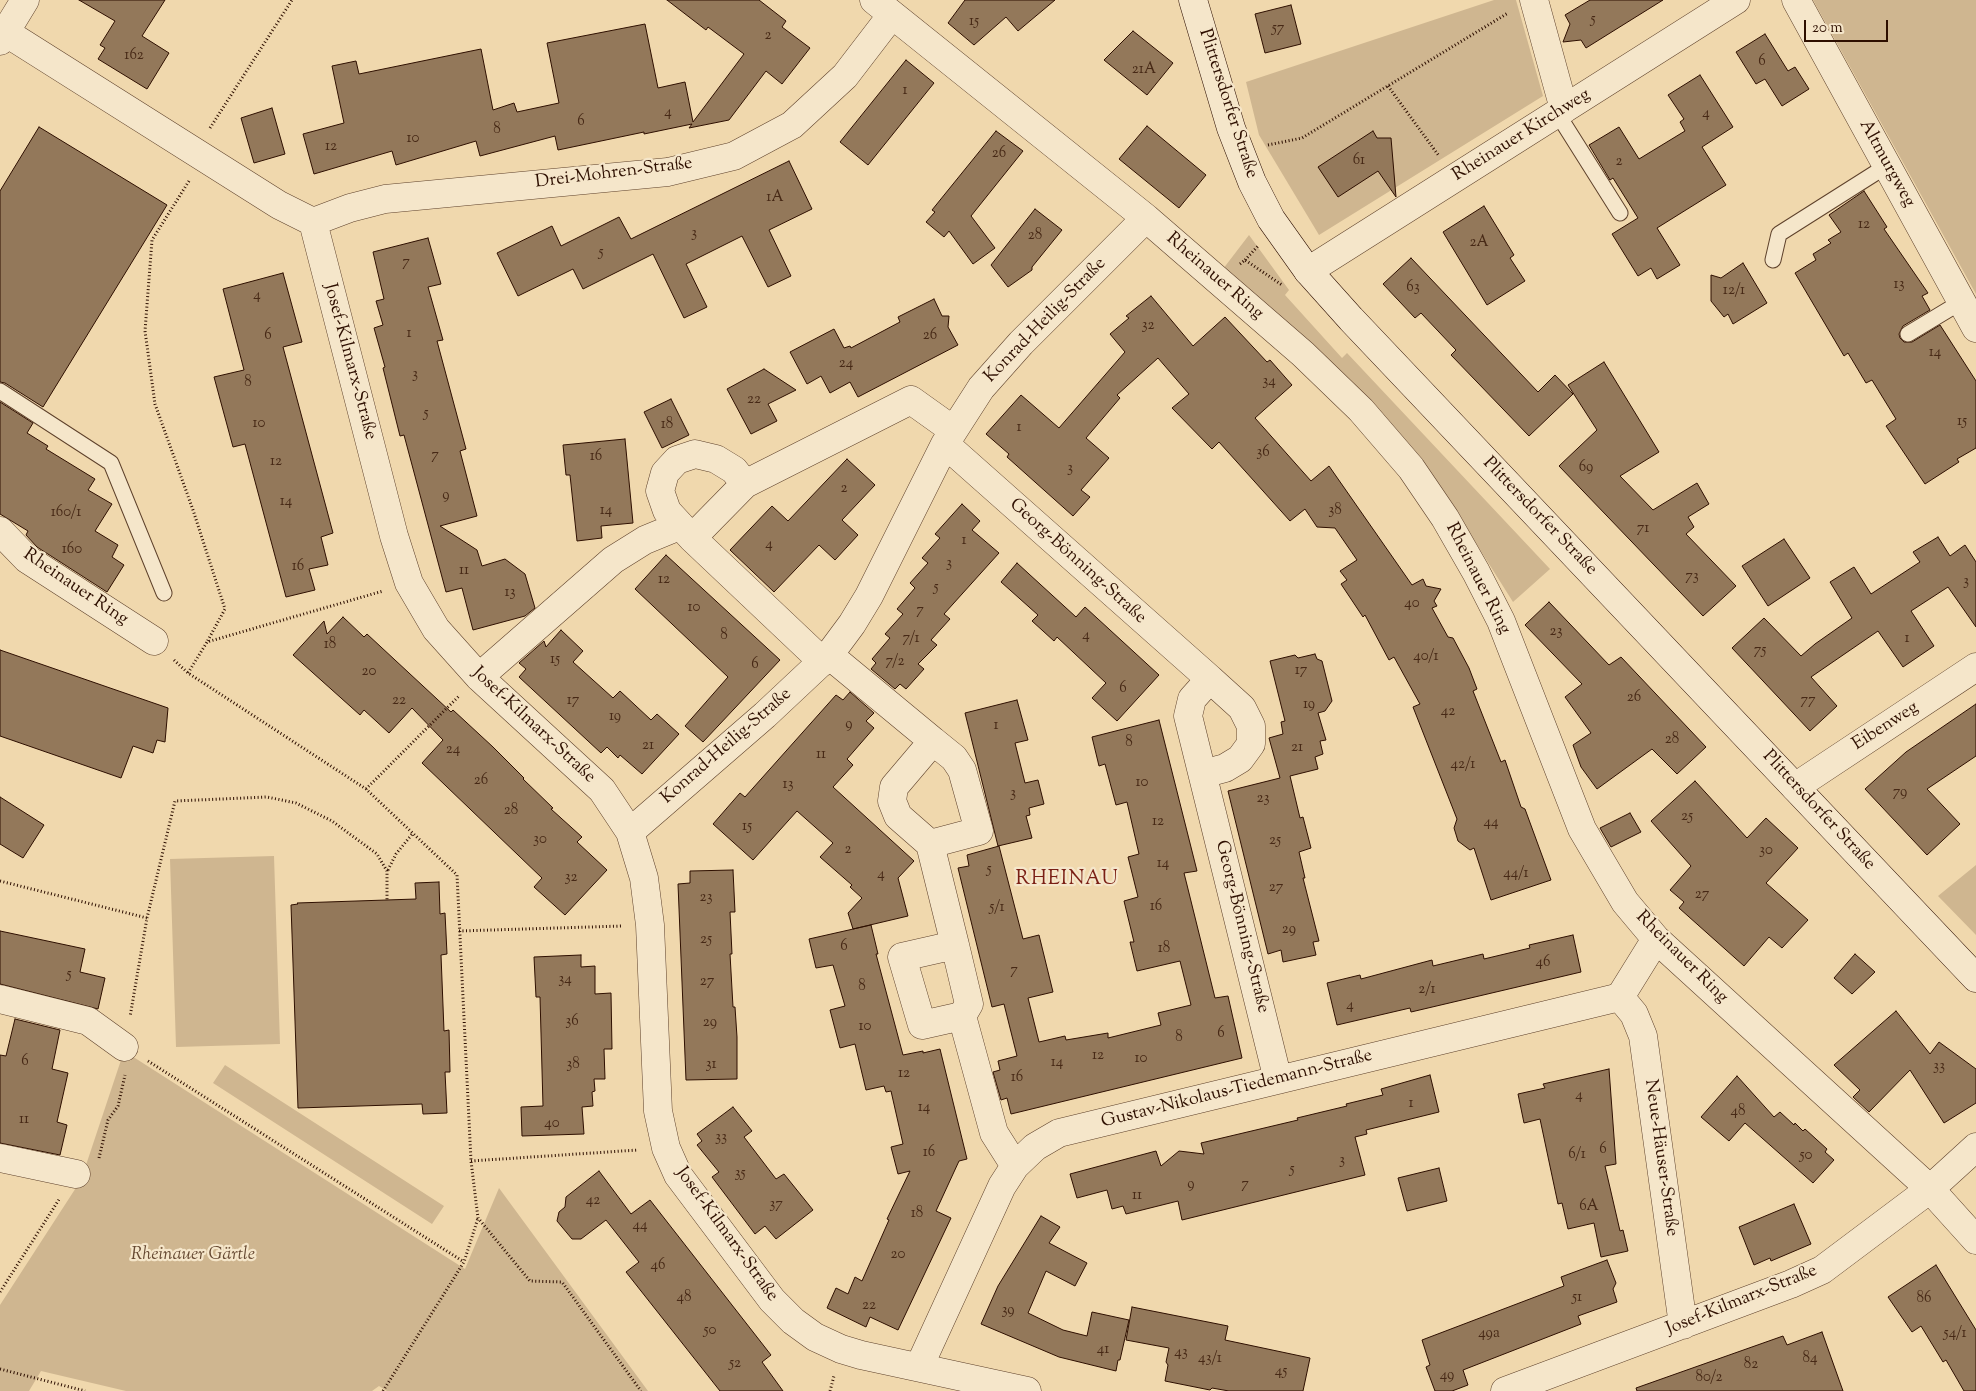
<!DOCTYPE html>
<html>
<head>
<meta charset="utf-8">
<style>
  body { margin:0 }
  #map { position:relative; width:1976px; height:1391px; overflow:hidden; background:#f0d8ad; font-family:"Sorts Mill Goudy",serif }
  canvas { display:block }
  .scale { position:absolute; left:1804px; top:20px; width:84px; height:22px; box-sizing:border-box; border:2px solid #2e0f00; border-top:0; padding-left:6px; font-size:15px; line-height:18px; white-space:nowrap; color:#2e0f00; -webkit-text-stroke:4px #f5e6ca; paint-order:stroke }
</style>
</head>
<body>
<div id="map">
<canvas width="1976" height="1391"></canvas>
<div class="scale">20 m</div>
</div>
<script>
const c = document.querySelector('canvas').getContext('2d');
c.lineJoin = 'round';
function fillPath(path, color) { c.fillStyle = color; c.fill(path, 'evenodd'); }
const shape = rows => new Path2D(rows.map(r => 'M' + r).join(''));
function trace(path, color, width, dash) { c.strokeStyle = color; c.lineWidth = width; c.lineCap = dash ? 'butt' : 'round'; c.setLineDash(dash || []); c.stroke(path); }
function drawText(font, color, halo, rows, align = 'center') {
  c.font = font + ' "Sorts Mill Goudy",serif'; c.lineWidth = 4.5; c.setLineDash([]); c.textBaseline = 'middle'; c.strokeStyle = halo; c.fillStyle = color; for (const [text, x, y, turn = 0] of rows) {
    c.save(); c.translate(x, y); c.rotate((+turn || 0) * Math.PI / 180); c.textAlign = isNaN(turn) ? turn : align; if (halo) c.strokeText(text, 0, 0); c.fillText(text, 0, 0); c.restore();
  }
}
fillPath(shape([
  [1494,0,1516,0,1543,96,1319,235,1259,135,1246,82],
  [1813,0,1976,0,1976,294],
  [1249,235,1289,290,1285,295,1342,358,1347,353,1550,569,1513,602,1438,483,1378,409,1367,396,1362,399,1223,269],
  [274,856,280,1044,176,1047,170,859],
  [1976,865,1976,935,1938,896],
  [124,1051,465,1269,499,1188,648,1391,387,1391,379,1386,372,1391,126,1391,41,1371,29,1391,0,1391,0,1305,81,1180],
  [225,1065,444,1206,432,1224,213,1083]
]), '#cfb690');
const building = shape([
  [79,0,165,0,142,36,169,53,147,89,98,59,105,48,100,45,115,21,79,0],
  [667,0,759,0,786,21,782,27,810,48,782,84,766,71,729,120,689,128,692,124,644,134,644,132,558,150,555,136,480,156,476,141,396,165,392,151,314,174,303,134,344,123,332,66,356,61,359,74,481,49,493,110,514,103,517,112,559,103,547,43,645,24,658,88,685,82,693,122,744,54,708,27,706,30,667,0],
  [965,0,1055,0,1018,31,1006,17,974,45,948,23,965,0],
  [1590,0,1663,0,1586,48,1581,40,1563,42,1570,24,1565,15,1590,0],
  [1291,5,1301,44,1265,53,1255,14,1291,5],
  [1133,31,1173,63,1147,95,1104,60,1133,31],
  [1765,34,1788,71,1795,67,1809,89,1782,106,1765,79,1756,84,1736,52,1765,34],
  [906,60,934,83,868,165,840,142,906,60],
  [1700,75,1733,127,1702,147,1726,185,1657,228,1680,265,1657,279,1651,268,1638,276,1612,234,1638,218,1613,178,1610,180,1589,145,1619,127,1639,159,1685,131,1680,122,1684,119,1668,95,1700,75],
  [272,108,285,154,254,163,241,118,272,108],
  [1147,126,1206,175,1179,208,1119,159,1147,126],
  [39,127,167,205,43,407,5,383,0,382,0,191,39,127],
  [996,131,1023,151,971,216,995,248,973,264,949,231,944,237,926,222,935,212,932,210,996,131],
  [1373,131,1377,138,1391,138,1396,197,1378,171,1338,197,1318,167,1373,131],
  [789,161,812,209,769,230,791,276,768,287,742,236,686,264,707,307,684,318,653,254,583,289,573,269,518,296,497,253,552,226,561,246,619,217,631,239,789,161],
  [1864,191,1887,227,1884,229,1928,293,1922,296,1930,310,1903,326,1899,334,1900,338,1904,342,1912,342,1940,325,1976,381,1976,448,1957,459,1959,462,1925,484,1886,426,1896,419,1872,380,1866,383,1848,353,1844,356,1795,273,1816,260,1813,254,1831,243,1828,240,1841,232,1829,215,1864,191],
  [1484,206,1514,255,1510,258,1525,281,1487,305,1443,232,1484,206],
  [1035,209,1062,230,1032,267,1032,270,1008,287,991,265,1035,209],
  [428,238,441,284,428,287,443,340,437,341,466,449,460,451,477,516,440,526,477,550,482,566,505,559,525,574,535,608,525,616,473,630,462,588,446,592,404,435,400,436,383,368,385,367,374,328,383,325,376,301,384,299,373,252,428,238],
  [1411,258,1538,392,1555,375,1573,394,1529,436,1451,355,1456,350,1421,313,1415,318,1383,284,1411,258],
  [1743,263,1767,303,1733,324,1728,314,1724,317,1711,301,1711,275,1721,278,1743,263],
  [283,273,302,342,283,347,333,533,321,537,328,565,309,569,315,590,286,597,245,444,233,447,214,377,244,370,223,289,283,273],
  [1151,296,1193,346,1225,317,1267,362,1270,360,1292,385,1255,418,1311,481,1329,466,1412,585,1423,579,1426,586,1441,589,1434,601,1437,606,1432,608,1448,637,1453,638,1469,668,1477,689,1473,691,1501,762,1505,760,1521,807,1525,809,1551,880,1491,900,1474,848,1470,850,1458,841,1454,828,1457,819,1413,707,1420,704,1394,657,1389,660,1365,615,1363,617,1341,584,1347,580,1340,571,1357,560,1335,528,1317,527,1305,509,1290,521,1219,442,1212,449,1172,408,1189,394,1158,358,1117,395,1120,398,1086,438,1109,458,1081,490,1090,497,1073,516,1007,457,1009,454,986,434,1021,395,1059,428,1125,352,1110,334,1129,318,1126,316,1151,296],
  [934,299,942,316,949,316,948,327,958,345,858,397,850,382,830,393,821,376,807,384,790,352,834,329,844,348,850,346,851,348,900,322,898,317,934,299],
  [1604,362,1659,452,1620,476,1653,510,1697,483,1709,504,1688,517,1694,527,1686,534,1736,586,1703,616,1559,466,1597,430,1568,385,1604,362],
  [764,369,796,390,768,404,777,421,751,434,727,389,764,369],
  [671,399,689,435,662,448,644,412,671,399],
  [0,402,33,423,27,433,48,446,46,449,95,479,88,490,112,504,95,531,118,545,112,557,124,565,107,592,37,547,26,535,28,531,0,514,0,402],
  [625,439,633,523,601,526,602,538,577,541,570,475,566,475,563,445,625,439],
  [847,459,875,485,842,520,858,535,835,560,819,545,774,592,730,550,772,506,788,521,847,459],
  [962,504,980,521,972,530,999,553,944,614,950,619,931,640,937,645,918,664,924,669,906,689,900,684,895,689,871,669,876,663,872,659,890,638,885,634,903,614,897,609,915,588,910,583,928,563,922,558,940,538,935,534,962,504],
  [1938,537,1950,556,1965,545,1976,562,1976,627,1948,587,1911,611,1934,646,1903,667,1878,631,1811,677,1837,706,1810,731,1732,648,1764,618,1801,656,1815,644,1852,618,1830,582,1854,567,1871,594,1920,562,1913,552,1938,537],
  [1784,539,1810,578,1768,606,1742,566,1784,539],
  [666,555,780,660,703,742,685,726,728,677,635,589,666,555],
  [1017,563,1076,617,1085,607,1159,675,1117,721,1092,698,1106,683,1057,637,1054,641,1032,621,1038,615,1001,582,1017,563],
  [1549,602,1609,665,1621,657,1706,747,1677,774,1652,749,1597,789,1581,767,1573,745,1591,733,1565,697,1582,684,1525,625,1549,602],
  [343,617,364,637,367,634,451,712,453,710,493,747,524,778,523,779,553,808,551,809,582,837,577,842,607,870,565,915,534,887,542,878,422,763,443,740,412,708,389,733,364,710,360,715,293,655,324,621,327,634,343,617],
  [561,630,583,651,573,662,613,698,620,691,651,720,657,714,679,734,642,774,620,755,618,758,607,747,601,753,519,677,526,669,519,663,544,641,546,647,561,630],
  [0,650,168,708,165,742,157,740,153,753,133,746,121,778,0,736,0,650],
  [1315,654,1317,659,1322,661,1332,701,1325,711,1318,713,1326,740,1320,741,1323,754,1315,757,1318,769,1290,776,1300,818,1303,817,1311,848,1299,852,1305,878,1303,878,1319,941,1313,942,1316,955,1283,962,1281,950,1268,954,1228,791,1280,778,1269,738,1283,734,1281,722,1285,721,1270,661,1295,655,1298,658,1315,654],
  [850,692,874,713,866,721,874,728,847,759,853,765,833,787,914,861,898,878,908,916,853,929,848,913,862,898,850,887,852,885,820,857,833,843,797,811,753,860,713,824,740,793,745,797,836,695,843,700,850,692],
  [1017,700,1028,740,1015,743,1025,783,1038,780,1044,804,1029,808,1030,815,1026,816,1032,838,998,846,965,713,1017,700],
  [1976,704,1976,756,1927,789,1960,824,1927,855,1865,789,1906,752,1976,704],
  [1159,720,1197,871,1184,873,1187,885,1215,998,1228,996,1242,1058,1011,1114,1007,1098,1001,1100,993,1072,1000,1070,998,1061,1017,1056,1004,1004,992,1007,958,868,969,866,967,855,999,846,1023,939,1039,935,1053,992,1028,998,1039,1042,1065,1036,1066,1040,1108,1033,1108,1038,1161,1025,1158,1013,1191,1005,1180,961,1137,971,1130,942,1134,942,1124,901,1138,897,1128,857,1139,854,1127,802,1116,805,1105,764,1099,766,1092,737,1159,720],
  [1695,781,1747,838,1766,818,1798,848,1766,883,1808,920,1782,948,1769,937,1744,966,1679,908,1684,902,1670,890,1691,866,1651,821,1695,781],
  [0,797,44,825,23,858,0,844,0,797],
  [1630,813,1641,832,1611,847,1600,828,1630,813],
  [733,870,735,912,730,912,732,954,730,954,733,1007,735,1007,737,1037,737,1079,686,1080,678,884,690,883,690,871,733,870],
  [439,882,440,914,445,913,447,954,441,955,444,1031,449,1030,450,1072,445,1072,447,1113,423,1114,422,1104,298,1108,291,905,298,904,297,903,416,899,415,883,439,882],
  [871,925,878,954,876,954,903,1055,923,1051,923,1053,940,1049,967,1159,959,1161,936,1211,951,1218,898,1330,870,1317,866,1327,827,1308,836,1288,848,1294,855,1277,862,1281,889,1220,887,1219,910,1171,898,1174,891,1147,903,1144,891,1091,886,1092,884,1086,866,1090,855,1044,840,1048,830,1010,845,1006,833,965,816,968,809,939,871,925],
  [0,931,85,949,80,972,105,978,98,1009,0,984,0,931],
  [1573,935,1581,972,1411,1012,1410,1008,1337,1025,1327,983,1360,975,1361,979,1432,960,1433,966,1483,954,1484,959,1530,948,1529,945,1573,935],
  [1855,954,1875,972,1852,994,1834,978,1855,954],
  [581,955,581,967,595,966,595,994,611,993,612,1049,604,1049,605,1079,594,1079,595,1091,592,1092,593,1106,582,1107,584,1134,522,1136,521,1107,543,1106,540,997,536,997,534,957,581,955],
  [1896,1011,1930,1054,1939,1042,1976,1069,1976,1103,1944,1123,1910,1070,1869,1112,1853,1097,1860,1090,1834,1065,1896,1011],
  [15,1019,60,1030,52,1069,68,1073,57,1122,67,1125,60,1155,0,1143,0,1055,6,1056,15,1019],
  [1609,1069,1616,1164,1605,1166,1620,1231,1623,1230,1628,1251,1601,1257,1594,1223,1568,1229,1562,1203,1558,1204,1540,1119,1524,1123,1518,1094,1545,1088,1543,1084,1609,1069],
  [1430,1075,1439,1112,1366,1130,1367,1134,1355,1137,1365,1175,1182,1220,1178,1201,1126,1214,1123,1206,1112,1209,1107,1190,1077,1198,1070,1174,1156,1151,1161,1166,1179,1151,1204,1154,1201,1143,1298,1120,1297,1118,1347,1106,1346,1104,1383,1095,1381,1089,1430,1075],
  [1737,1076,1774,1117,1780,1112,1794,1125,1795,1123,1803,1131,1805,1129,1827,1149,1825,1152,1834,1160,1813,1183,1745,1123,1729,1141,1701,1117,1737,1076],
  [733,1107,752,1131,744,1137,776,1179,784,1174,813,1210,776,1239,765,1226,755,1234,712,1177,719,1172,697,1145,702,1141,697,1134,733,1107],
  [1439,1168,1447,1201,1407,1211,1398,1178,1439,1168],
  [599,1171,631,1214,650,1200,771,1355,762,1362,783,1391,720,1391,626,1272,639,1262,606,1220,581,1239,572,1239,557,1221,559,1212,565,1207,566,1197,599,1171],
  [1794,1204,1811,1244,1771,1261,1770,1258,1754,1265,1739,1227,1794,1204],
  [1041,1216,1060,1227,1049,1243,1087,1263,1075,1286,1046,1271,1028,1313,1063,1330,1087,1336,1092,1312,1129,1320,1120,1360,1118,1360,1116,1371,1059,1357,981,1324,998,1286,1041,1216],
  [1607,1260,1616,1283,1613,1289,1617,1302,1578,1316,1581,1324,1463,1370,1468,1385,1452,1391,1435,1391,1426,1367,1430,1365,1422,1340,1564,1286,1561,1277,1607,1260],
  [1936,1265,1976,1330,1976,1391,1964,1391,1946,1360,1943,1362,1921,1326,1912,1332,1888,1297,1936,1265],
  [1132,1307,1228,1326,1225,1340,1310,1358,1303,1391,1229,1391,1212,1388,1210,1390,1165,1381,1168,1365,1166,1362,1169,1348,1126,1340,1132,1307],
  [1822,1332,1843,1391,1637,1391,1636,1388,1783,1336,1787,1345,1822,1332]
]);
fillPath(building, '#93785a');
trace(building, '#2e0f00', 1);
const lane = shape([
  [1557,113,1620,213],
  [1773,260,1779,234,1888,165],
  [1908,334,1961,302],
  [0,391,111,463,164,593]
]);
const street = shape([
  [874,0,1146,218,1303,354,1361,410,1411,468,1445,518,1476,572,1501,621,1582,829,1625,902,1656,939,1930,1189,1976,1240],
  [1534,0,1564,109],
  [1796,0,1976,328],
  [5,32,279,205,313,222,394,536,409,583,436,629,479,677,602,790,630,832,644,878,650,925,658,1111,666,1148,678,1175,772,1300,793,1321,815,1337,841,1349,861,1355,1027,1391],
  [0,41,25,0],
  [313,222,350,208,385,199,668,172,734,156,792,125,845,76,891,16],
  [1308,271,1736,0],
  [945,444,1210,679,1192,699,1188,716,1278,1080],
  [745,484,734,470,716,459,695,454,677,460,665,473,660,491,667,511,692,538,745,484,911,400,953,430],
  [0,531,27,559,154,641],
  [692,538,823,662],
  [829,655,933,741,894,787,892,801,898,816,930,844,955,945,902,957,922,1025,962,1016,994,1133,1015,1166],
  [479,677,613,560,645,540,679,526],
  [1203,774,1225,768,1240,759,1251,744,1251,726,1242,708,1210,679],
  [1795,787,1976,667],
  [630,832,765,715,829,655,852,624,869,596,945,444,981,388,1021,343,1146,218],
  [930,844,979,831,962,770,954,758,933,741],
  [955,945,969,1004,962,1016],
  [1620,997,1634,1014,1643,1036,1683,1325],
  [0,999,88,1021,124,1047],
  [0,1158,76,1174],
  [919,1367,1002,1186,1015,1166,1035,1147,1059,1133,1620,997,1656,939],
  [1505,1391,1791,1284,1822,1270,1930,1189,1976,1147]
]);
const secondary = shape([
  [1193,0,1231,128,1252,182,1271,219,1308,271,1351,319,1976,978]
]);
trace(lane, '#5e412b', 17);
trace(street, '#5e412b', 29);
trace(secondary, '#2e0f00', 29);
trace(shape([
  [1388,86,1439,156],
  [210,128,292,0],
  [1268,145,1302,138,1508,13],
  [189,181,152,240,145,331,155,404,193,510,225,609,207,642],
  [1245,260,1258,246],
  [1240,264,1245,260,1282,285],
  [174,660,188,673,366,789,457,875,471,1161,478,1218,530,1281,562,1282,641,1391],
  [188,673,207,642,383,591],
  [366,789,460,695],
  [388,870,396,854,413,833],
  [0,881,147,918,130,1017],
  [147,918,175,801,267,797,296,803,332,821,377,854,387,871,387,900],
  [459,931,622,926],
  [148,1061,464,1262],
  [99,1158,108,1120,118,1106,125,1075],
  [471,1161,638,1150],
  [0,1292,60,1198],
  [0,1369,85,1391],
  [383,1391,464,1262,478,1218],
  [830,1391,834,1376]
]), '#2e0f00', 3, [1, 2.5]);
trace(lane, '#f5e6ca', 15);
trace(street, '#f5e6ca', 28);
trace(secondary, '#f5e6ca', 28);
drawText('15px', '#472916', null, [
  ["5",1593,20],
  ["15",974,22],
  ["57",1278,29],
  ["2",768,36],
  ["162",134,56],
  ["6",1762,62],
  ["21A",1144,70],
  ["1",905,91],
  ["4",668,113],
  ["4",1706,114],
  ["6",581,122],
  ["8",497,130],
  ["10",413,139],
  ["12",331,147],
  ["26",999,154],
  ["61",1359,161],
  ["2",1619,162],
  ["1A",775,198],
  ["12",1864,225],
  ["3",694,234],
  ["28",1035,236],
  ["2A",1479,243],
  ["5",601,253],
  ["7",406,263],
  ["13",1899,285],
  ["63",1413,288],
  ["12/1",1734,291],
  ["4",257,296],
  ["32",1148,326],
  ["1",409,334],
  ["6",268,336],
  ["26",930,336],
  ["14",1935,353],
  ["24",846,364],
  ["3",415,375],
  ["34",1269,382],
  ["8",248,383],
  ["22",754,400],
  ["5",426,414],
  ["15",1962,422],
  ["10",259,424],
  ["18",667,425],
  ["1",1019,428],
  ["36",1263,453],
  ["7",435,456],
  ["16",596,457],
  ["12",276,462],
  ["69",1586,468],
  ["3",1070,469],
  ["2",844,489],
  ["9",446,496],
  ["14",286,502],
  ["14",606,511],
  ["38",1335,511],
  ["160/1",66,513],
  ["71",1643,529],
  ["1",964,541],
  ["4",769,545],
  ["160",72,550],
  ["3",949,564],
  ["16",298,567],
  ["11",464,571],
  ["73",1692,577],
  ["12",664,580],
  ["3",1966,582],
  ["5",936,588],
  ["13",510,593],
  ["40",1412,604],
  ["10",694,608],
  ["7",920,611],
  ["23",1556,632],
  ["8",724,636],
  ["4",1086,636],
  ["7/1",911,639],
  ["1",1907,639],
  ["18",330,645],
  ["75",1760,651],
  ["40/1",1426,657],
  ["15",555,660],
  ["7/2",895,662],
  ["6",755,665],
  ["17",1301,671],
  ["20",369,672],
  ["6",1123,689],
  ["26",1634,698],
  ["22",399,701],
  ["17",573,701],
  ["77",1808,701],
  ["19",1309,705],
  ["42",1448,712],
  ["19",615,717],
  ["9",849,725],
  ["1",996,726],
  ["28",1672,740],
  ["8",1129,743],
  ["21",648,746],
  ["21",1297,748],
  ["24",453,750],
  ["11",821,755],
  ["42/1",1463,765],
  ["26",481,781],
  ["10",1142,783],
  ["13",788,785],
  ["79",1900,793],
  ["3",1013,794],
  ["23",1263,799],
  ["28",511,811],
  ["25",1687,817],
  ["12",1158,822],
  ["44",1491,823],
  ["15",747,827],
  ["30",540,840],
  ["25",1275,841],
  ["2",848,850],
  ["30",1766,851],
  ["14",1163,864],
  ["5",989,870],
  ["44/1",1516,874],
  ["4",881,875],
  ["32",571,878],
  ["27",1276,888],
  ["27",1702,895],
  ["23",706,898],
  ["16",1156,907],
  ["5/1",997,908],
  ["29",1289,930],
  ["25",706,940],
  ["6",844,947],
  ["18",1164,949],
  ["46",1543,963],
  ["7",1014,971],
  ["5",69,975],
  ["34",565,980],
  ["27",707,982],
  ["8",862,987],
  ["2/1",1427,990],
  ["4",1350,1006],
  ["36",572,1022],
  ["29",710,1023],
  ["10",865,1027],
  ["6",1221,1034],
  ["8",1179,1038],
  ["12",1098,1056],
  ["10",1141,1059],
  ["6",25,1062],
  ["14",1057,1063],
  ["38",573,1065],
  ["31",711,1065],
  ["33",1939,1067],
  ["12",904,1074],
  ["16",1017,1078],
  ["4",1579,1096],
  ["1",1411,1104],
  ["14",924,1108],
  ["48",1738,1112],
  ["11",24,1120],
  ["40",552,1124],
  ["33",721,1138],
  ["6",1603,1150],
  ["16",929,1153],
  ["6/1",1577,1155],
  ["50",1806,1156],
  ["3",1342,1161],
  ["5",1292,1170],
  ["35",740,1174],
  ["9",1191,1185],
  ["7",1245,1185],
  ["11",1137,1196],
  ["42",593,1201],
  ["37",776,1205],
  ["6A",1589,1207],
  ["18",917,1214],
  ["44",640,1226],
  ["20",898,1255],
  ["46",658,1266],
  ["48",684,1298],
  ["51",1577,1298],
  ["86",1924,1299],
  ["22",869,1306],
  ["39",1008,1311],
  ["50",710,1331],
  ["49a",1489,1334],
  ["54/1",1955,1334],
  ["41",1103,1350],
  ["43",1181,1353],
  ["43/1",1210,1359],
  ["84",1810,1359],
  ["52",735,1364],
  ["82",1751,1365],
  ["45",1281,1372],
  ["49",1447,1376],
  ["80/2",1709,1378]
]);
drawText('18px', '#2e0f00', '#f5e6ca', [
  ["Plittersdorfer Straße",1227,104,72],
  ["Rheinauer Kirchweg",1522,136,-32],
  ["Altmurgweg",1886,164,61],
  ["Drei-Mohren-Straße",614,174,-7],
  ["Rheinauer Ring",1214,277,41],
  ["Konrad-Heilig-Straße",1046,321,-46],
  ["Josef-Kilmarx-Straße",349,362,75],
  ["Plittersdorfer Straße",1539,517,46],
  ["Georg-Bönning-Straße",1077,562,42],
  ["Rheinauer Ring",1477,579,63],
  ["Rheinauer Ring",75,588,34],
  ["Josef-Kilmarx-Straße",533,726,43],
  ["Eibenweg",1886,727,-33],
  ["Konrad-Heilig-Straße",727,747,-41],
  ["Plittersdorfer Straße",1818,811,47],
  ["Georg-Bönning-Straße",1241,927,76],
  ["Rheinauer Ring",1681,958,45],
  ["Gustav-Nikolaus-Tiedemann-Straße",1237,1090,-14],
  ["Neue-Häuser-Straße",1660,1158,82],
  ["Josef-Kilmarx-Straße",726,1235,54],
  ["Josef-Kilmarx-Straße",1742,1301,-22]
]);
drawText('italic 18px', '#664932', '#f5e6ca', [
  ["Rheinauer Gärtle",193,1256]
]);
c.letterSpacing = '1px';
drawText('20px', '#7a1f14', '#f5e6ca', [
  ["RHEINAU",1067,881]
]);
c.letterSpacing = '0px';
</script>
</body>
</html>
